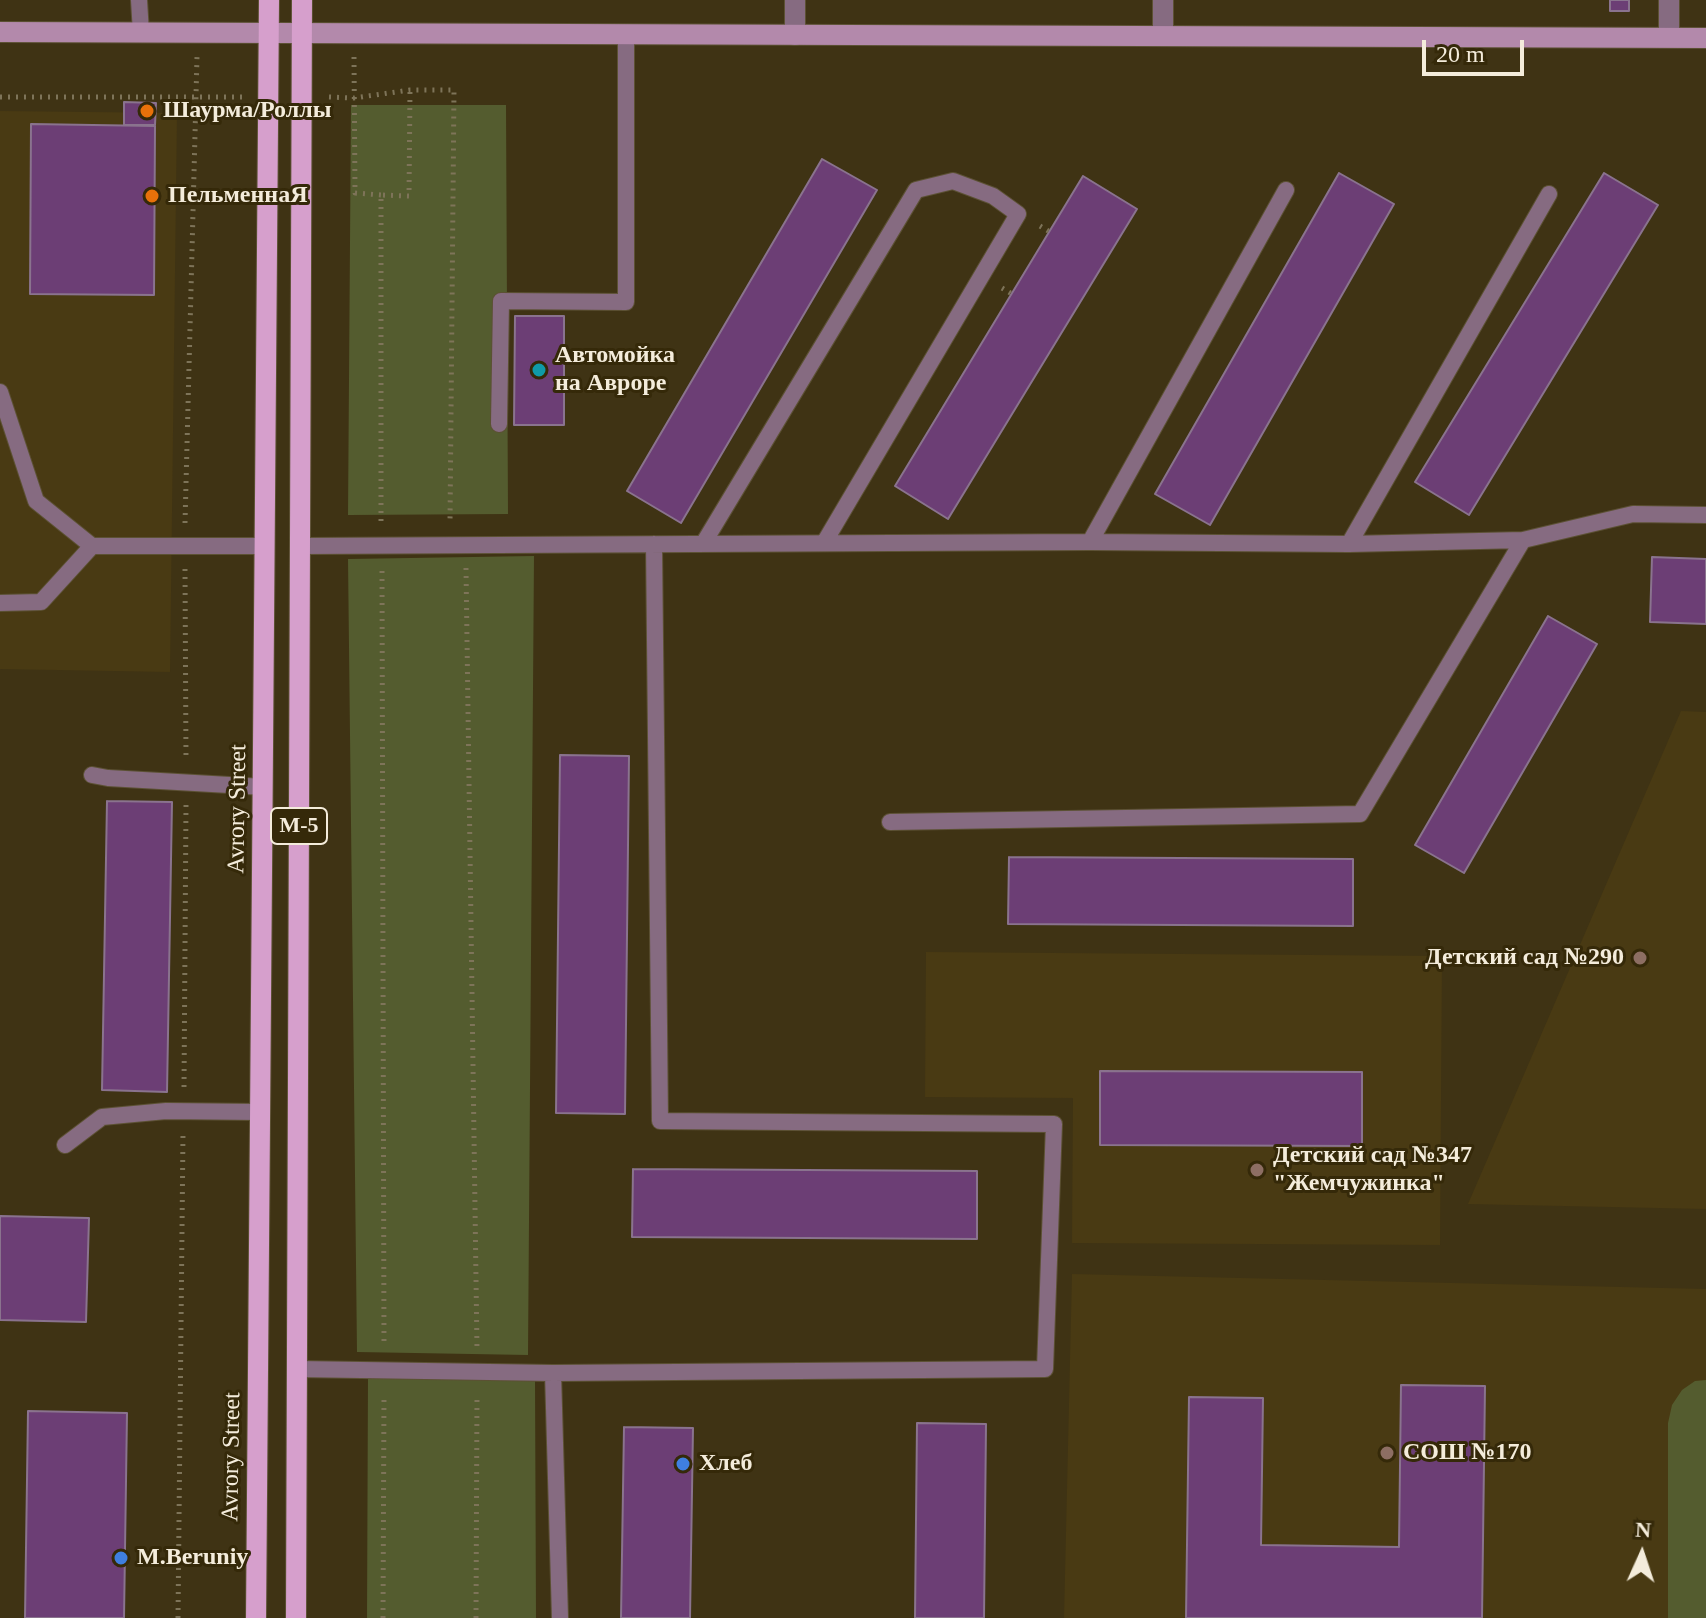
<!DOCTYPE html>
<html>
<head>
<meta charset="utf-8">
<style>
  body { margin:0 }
  #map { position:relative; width:1706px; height:1618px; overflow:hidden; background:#3f3314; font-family:Georgia,serif }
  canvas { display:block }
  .north { position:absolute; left:1602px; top:1514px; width:80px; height:80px; -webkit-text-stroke:6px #352909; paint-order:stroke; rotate:3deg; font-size:22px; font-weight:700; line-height:32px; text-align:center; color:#f4ecdb }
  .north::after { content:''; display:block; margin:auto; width:28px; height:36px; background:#f4ecdb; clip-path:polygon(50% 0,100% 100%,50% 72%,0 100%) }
  .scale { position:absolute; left:1422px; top:40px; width:102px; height:36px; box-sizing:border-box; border:4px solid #f4ecdb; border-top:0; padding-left:10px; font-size:24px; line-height:28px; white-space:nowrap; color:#f4ecdb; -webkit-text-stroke:6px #352909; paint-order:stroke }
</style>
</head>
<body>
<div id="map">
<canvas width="1706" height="1618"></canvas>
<div class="north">N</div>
<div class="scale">20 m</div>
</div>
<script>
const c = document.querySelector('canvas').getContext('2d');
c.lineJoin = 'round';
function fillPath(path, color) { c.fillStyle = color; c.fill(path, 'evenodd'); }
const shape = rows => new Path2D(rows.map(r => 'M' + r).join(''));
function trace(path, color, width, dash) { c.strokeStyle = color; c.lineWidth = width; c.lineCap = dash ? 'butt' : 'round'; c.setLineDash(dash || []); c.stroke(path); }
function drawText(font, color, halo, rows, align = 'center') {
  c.font = font + ' Georgia,serif'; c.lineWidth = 6; c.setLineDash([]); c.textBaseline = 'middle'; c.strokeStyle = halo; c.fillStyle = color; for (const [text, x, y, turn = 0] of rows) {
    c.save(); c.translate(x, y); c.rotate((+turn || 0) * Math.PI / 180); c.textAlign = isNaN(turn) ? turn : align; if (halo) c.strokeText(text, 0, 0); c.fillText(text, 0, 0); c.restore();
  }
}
fillPath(shape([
  [0,111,177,113,170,672,0,669],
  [1681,711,1706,712,1706,1209,1468,1204],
  [926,952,1442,956,1440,1245,1072,1243,1073,1098,925,1097],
  [1072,1274,1706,1289,1706,1618,1064,1618]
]), '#493a13');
fillPath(shape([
  [351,105,506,105,508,514,348,515],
  [534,556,528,1355,357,1352,348,559],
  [368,1376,535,1377,536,1618,367,1618],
  [1706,1380,1706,1618,1668,1618,1668,1423,1672,1405,1682,1390,1695,1381]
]), '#545c2f');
const building = shape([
  [1610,0,1629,0,1629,11,1610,11,1610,0],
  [124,102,156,103,155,125,124,125,124,102],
  [31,124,155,126,154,295,30,294,31,124],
  [822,159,877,190,681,523,627,491,822,159],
  [1339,173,1394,204,1210,525,1155,494,1339,173],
  [1604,173,1658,205,1469,515,1415,482,1604,173],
  [1083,176,1137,209,948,519,895,486,1083,176],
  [515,316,564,316,564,425,514,425,515,316],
  [1652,557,1706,559,1706,624,1650,622,1652,557],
  [1548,616,1597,644,1464,873,1415,845,1548,616],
  [560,755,629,756,625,1114,556,1113,560,755],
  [107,801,172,802,167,1092,102,1090,107,801],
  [1009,857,1353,859,1353,926,1008,924,1009,857],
  [1100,1071,1362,1072,1362,1146,1100,1145,1100,1071],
  [633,1169,977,1171,977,1239,632,1237,633,1169],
  [0,1216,89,1218,86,1322,0,1320,0,1216],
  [1401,1385,1485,1386,1482,1618,1186,1618,1189,1397,1263,1398,1261,1545,1399,1547,1401,1385],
  [28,1411,127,1413,124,1618,25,1618,28,1411],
  [917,1423,986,1424,984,1618,915,1618,917,1423],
  [624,1427,693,1428,690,1618,621,1618,624,1427]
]);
fillPath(building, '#6c3e75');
trace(building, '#8a738e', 2);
const service = shape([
  [139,0,141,33],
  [0,392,36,501,92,546],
  [499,424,501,301,626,302,626,34],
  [1090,542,1286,190],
  [703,544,916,190,953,181,993,196,1018,214,824,543],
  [1349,544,1549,194],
  [300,546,1090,542,1349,544,1523,540,1633,514,1706,515],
  [0,603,41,602,92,546,266,546],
  [92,775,108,778,264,787],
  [890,822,1360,814,1523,540],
  [65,1145,102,1117,166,1111,261,1112],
  [297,1369,553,1373],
  [560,1618,553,1373,1045,1369,1054,1124,660,1121,654,544]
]);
const minor = shape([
  [795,0,795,35],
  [1163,36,1163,0],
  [1669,37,1669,0]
]);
const secondary = shape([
  [0,32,1706,38]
]);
const primary = shape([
  [256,1618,269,0],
  [296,1618,302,0]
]);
trace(service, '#5c5134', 18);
trace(minor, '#5c5134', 22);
trace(secondary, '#5c5134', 22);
trace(primary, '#5c5134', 22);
trace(shape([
  [354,57,355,193,381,195],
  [0,97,243,97],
  [329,97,354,98,410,90,454,90,450,523],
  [1040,226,1050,232],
  [1002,288,1012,294],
  [381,521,381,195,409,196,410,90],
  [185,523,197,57],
  [466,568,477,1349],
  [185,569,186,759],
  [382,571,384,1345],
  [184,1087,186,805],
  [178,1618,183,1133],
  [383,1618,384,1395],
  [476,1618,477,1395]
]), '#7e7459', 5, [2, 6]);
trace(service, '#866b81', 16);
trace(minor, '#866b81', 20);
trace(secondary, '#b389ab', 20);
trace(primary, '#d69fcc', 20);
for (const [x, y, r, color] of [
  [147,111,8,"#e8710a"],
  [152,196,8,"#e8710a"],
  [539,370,8,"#0f9aa8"],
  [1640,958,8,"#8d6e63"],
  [1257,1170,8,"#8d6e63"],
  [1387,1453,8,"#8d6e63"],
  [683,1464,8,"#3f7fe0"],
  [121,1558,8,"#3f7fe0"]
]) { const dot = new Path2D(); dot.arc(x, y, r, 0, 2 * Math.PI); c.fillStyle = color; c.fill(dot); trace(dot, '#352909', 3); }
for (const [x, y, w] of [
  [299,826,56]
]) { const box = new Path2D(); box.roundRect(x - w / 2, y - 18, w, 36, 6); c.fillStyle = '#352909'; c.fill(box); trace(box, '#f4ecdb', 2); }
drawText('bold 22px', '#f4ecdb', null, [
  ["М-5",299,826]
]);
drawText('bold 24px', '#f4ecdb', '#352909', [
  ["Шаурма/Роллы",163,111],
  ["ПельменнаЯ",168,196],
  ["Автомойка",555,356],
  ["на Авроре",555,384],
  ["Детский сад №290",1624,958,"right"],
  ["Детский сад №347",1273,1156],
  ["\"Жемчужинка\"",1273,1184],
  ["СОШ №170",1403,1453],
  ["Хлеб",699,1464],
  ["M.Beruniy",137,1558]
], 'left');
drawText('24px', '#f4ecdb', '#352909', [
  ["Avrory Street",238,809,-89],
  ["Avrory Street",232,1457,-89]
]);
</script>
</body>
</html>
